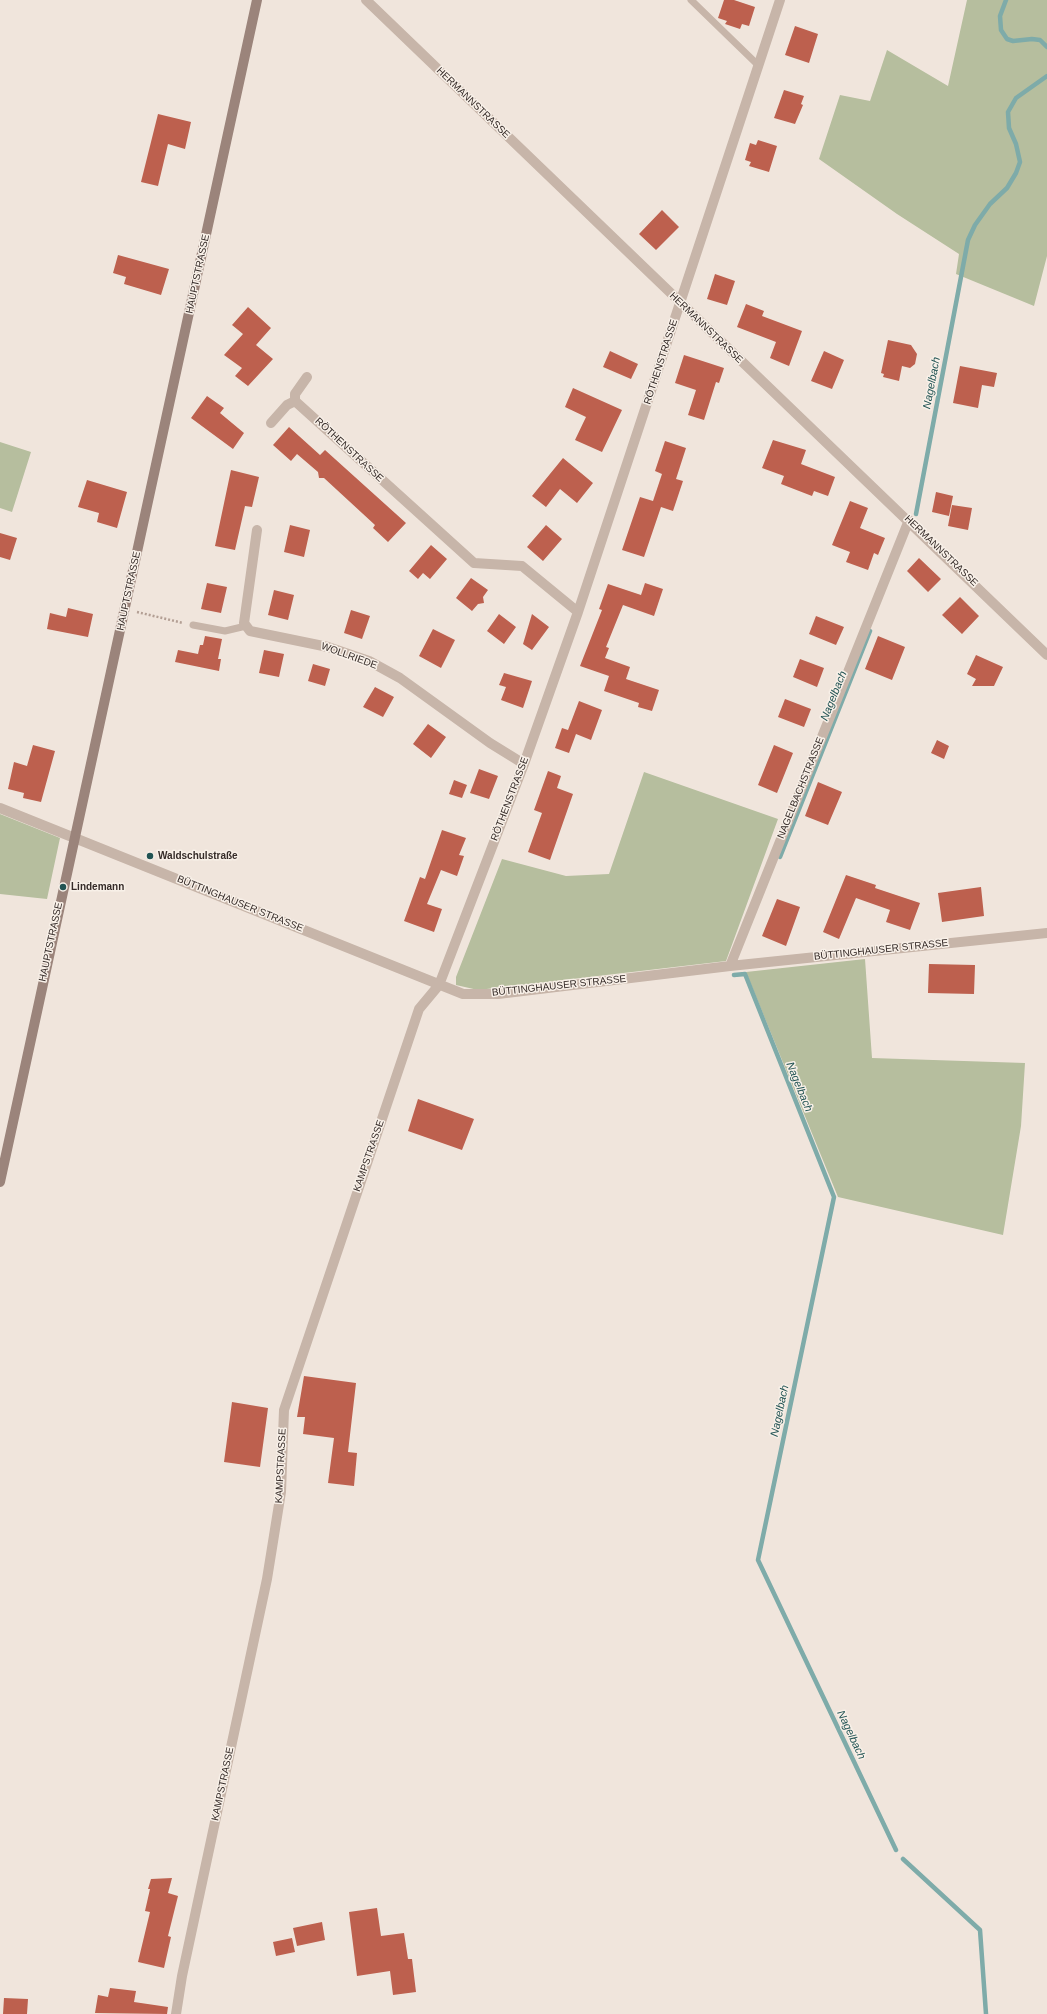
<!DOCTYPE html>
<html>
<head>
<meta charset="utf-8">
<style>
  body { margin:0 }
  canvas { display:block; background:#f0e5dc }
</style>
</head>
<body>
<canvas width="1047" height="2014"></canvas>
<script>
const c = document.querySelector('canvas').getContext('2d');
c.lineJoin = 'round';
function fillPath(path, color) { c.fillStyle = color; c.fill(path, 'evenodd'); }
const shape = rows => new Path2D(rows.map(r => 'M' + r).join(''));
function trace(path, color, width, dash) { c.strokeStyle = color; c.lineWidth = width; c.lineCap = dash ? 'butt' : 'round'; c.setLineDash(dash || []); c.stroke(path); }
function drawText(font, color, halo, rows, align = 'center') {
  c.font = font + ' Arial,sans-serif'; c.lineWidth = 3; c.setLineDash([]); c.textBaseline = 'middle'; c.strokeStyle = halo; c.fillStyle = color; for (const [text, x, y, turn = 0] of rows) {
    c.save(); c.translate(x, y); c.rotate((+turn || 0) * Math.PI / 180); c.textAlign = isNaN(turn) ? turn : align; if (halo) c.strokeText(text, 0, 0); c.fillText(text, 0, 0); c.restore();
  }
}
fillPath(shape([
  [967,0,1047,0,1047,256,1034,306,956,274,959,254,897,214,819,159,840,95,870,101,887,50,948,86],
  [0,442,31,452,12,512,0,508],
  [644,772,778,819,726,961,478,990,456,985,456,977,502,859,566,876,609,874],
  [0,814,60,838,47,899,0,894],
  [865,959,872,1058,1025,1063,1021,1126,1003,1235,838,1197,746,972]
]), '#b6be9e');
trace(shape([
  [1006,0,1000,16,1001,30,1007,39,1013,41,1032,39,1040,40,1047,47],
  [916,514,968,240,975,225,990,204,1007,188,1016,173,1020,162,1016,144,1009,128,1008,112,1016,98,1047,76],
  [780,857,870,631],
  [734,975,745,974,834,1197,758,1560,896,1850],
  [903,1859,980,1930,986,2014]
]), '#7eaba9', 4.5);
fillPath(shape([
  [724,0,734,0,755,7,749,26,742,24,740,29,725,24,727,21,718,18],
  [795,26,818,34,809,63,785,55],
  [784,90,804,96,801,104,803,105,795,124,774,118],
  [158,114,191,122,185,149,168,144,158,186,141,182],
  [758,140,777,146,769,172,749,166,751,162,745,160,750,143,756,145],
  [662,210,679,227,656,250,639,234],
  [118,255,169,269,161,295,124,284,126,277,113,273],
  [715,274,735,281,727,305,707,299],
  [746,304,764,311,762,316,802,331,789,366,770,358,776,342,737,327],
  [248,307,271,328,256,345,273,359,248,386,235,376,242,368,224,355,243,334,232,325],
  [888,340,911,345,917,354,915,364,910,368,902,366,899,381,883,377,884,374,881,373],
  [610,351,638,364,631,379,603,367],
  [824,351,844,360,832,389,811,381],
  [684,355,724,368,719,383,716,382,704,420,688,415,696,390,675,383],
  [960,366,997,373,994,387,982,385,978,408,953,403],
  [573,388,622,410,602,452,575,440,586,417,565,407],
  [207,396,224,408,220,413,244,433,233,449,191,418],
  [289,427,320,455,325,450,406,523,388,542,373,528,375,525,324,478,319,478,318,472,297,454,291,461,273,445],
  [773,440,806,450,801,464,835,477,828,496,814,491,812,496,781,484,784,476,762,468],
  [665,441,686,448,676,479,683,481,673,511,661,507,644,557,622,550,640,497,653,501,662,474,655,471],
  [563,458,593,483,577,503,560,489,546,507,532,496],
  [231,470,259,477,252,507,245,506,235,550,215,546],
  [87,480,127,492,117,528,97,522,99,513,78,507],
  [936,492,953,496,949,516,932,512],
  [850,501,868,508,860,528,885,538,878,555,874,553,868,570,846,562,850,552,832,545],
  [952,505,972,508,968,530,948,526],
  [290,525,310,530,304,557,284,552],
  [546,525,562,539,543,561,527,547],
  [0,533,17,538,10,560,0,557],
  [431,545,447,559,430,579,423,573,418,579,409,571],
  [919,558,941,579,928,592,907,571],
  [471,578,488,590,483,597,484,603,478,604,472,611,456,598],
  [207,583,227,587,221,613,201,609],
  [645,583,663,589,654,616,623,605,606,647,609,648,605,658,630,667,626,679,659,690,652,711,638,707,639,703,604,691,609,676,580,666,602,610,599,609,608,584,641,595],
  [274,590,294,595,288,620,268,615],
  [960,597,979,616,962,634,942,615],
  [68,608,93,614,88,637,47,629,50,613,66,617],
  [351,610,370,616,362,639,344,633],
  [499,614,516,627,504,644,487,631],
  [532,614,549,627,532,650,523,644],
  [816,616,844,627,836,645,809,634],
  [433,629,455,640,441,668,419,656],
  [205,636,222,639,218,659,221,659,219,671,175,662,178,650,198,654,200,645,203,645],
  [878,636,905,647,892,680,865,669],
  [264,650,284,654,279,677,259,673],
  [976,655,1003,667,994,686,972,686,976,679,967,674],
  [800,659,824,668,817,687,793,677],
  [313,664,330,669,325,686,308,681],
  [504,673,532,681,523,708,501,700,506,687,499,685],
  [375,687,394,697,383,717,363,707],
  [785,699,811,709,804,727,778,717],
  [579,701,602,710,591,740,576,734,569,753,555,748,562,728,568,730],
  [428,724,446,737,431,758,413,744],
  [937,740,949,746,944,759,931,753],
  [33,745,55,751,41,802,23,798,24,793,8,789,14,762,27,766],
  [774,745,793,753,777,793,758,785],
  [479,769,498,776,489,799,470,793],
  [548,771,561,776,557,788,573,794,550,860,528,852,542,813,534,810],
  [454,780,467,785,462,798,449,794],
  [818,782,842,792,828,825,805,816],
  [442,830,466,838,459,855,464,856,457,876,441,870,427,904,442,909,434,932,404,921,420,877,425,879],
  [846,875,876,885,875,888,920,903,910,930,886,922,890,910,856,898,839,939,823,932],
  [981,887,984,916,942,922,938,893],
  [777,899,800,907,786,946,762,936],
  [929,964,975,965,974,994,928,993],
  [418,1099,474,1119,462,1150,408,1131],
  [304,1376,356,1383,348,1452,357,1453,354,1486,328,1483,334,1438,303,1434,305,1417,297,1417],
  [232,1402,268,1408,260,1467,224,1462],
  [172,1878,168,1893,178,1896,168,1936,171,1937,164,1968,138,1962,150,1912,145,1911,150,1889,148,1889,151,1879],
  [377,1908,381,1936,404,1933,408,1959,412,1959,416,1992,393,1995,390,1971,357,1976,349,1912],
  [322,1922,325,1940,297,1946,293,1928],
  [292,1938,295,1952,276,1956,273,1942],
  [110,1988,136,1991,134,2002,168,2007,167,2014,95,2013,98,1995,108,1997],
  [4,1998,28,1999,27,2014,3,2014]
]), '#bd604e');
trace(shape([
  [137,612,183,623]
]), '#b39f94', 2.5, [2, 2]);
trace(shape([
  [691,0,758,65],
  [193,625,225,631,246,626]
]), '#c7b5a9', 7);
trace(shape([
  [366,0,1047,655],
  [295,401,295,394,307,377],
  [271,423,287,405,295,401,474,563,522,566,578,612],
  [257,530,244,623,250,631,328,647,369,661,400,678,490,743,524,764],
  [0,808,463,994,498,994,730,966,1047,933],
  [730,966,909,520],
  [176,2014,182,1976,267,1579,281,1492,284,1410,419,1009,439,985,524,764,578,612,780,0]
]), '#c7b5a9', 10);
trace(shape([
  [0,1182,257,0]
]), '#9b847b', 10);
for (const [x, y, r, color] of [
  [150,856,4,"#215353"],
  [63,887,4,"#215353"]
]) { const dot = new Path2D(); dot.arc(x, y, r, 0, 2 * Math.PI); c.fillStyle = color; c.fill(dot); trace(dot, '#f8f0e8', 1.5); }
drawText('10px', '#352b28', '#f8f0e8', [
  ["HERMANNSTRASSE",473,103,44],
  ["HAUPTSTRASSE",198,274,-78],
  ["HERMANNSTRASSE",706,328,44],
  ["RÖTHENSTRASSE",661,362,-72],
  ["RÖTHENSTRASSE",349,450,43],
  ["HERMANNSTRASSE",941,551,44],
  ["HAUPTSTRASSE",129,591,-78],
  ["WOLLRIEDE",349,656,20],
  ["NAGELBACHSTRASSE",801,788,-68],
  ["RÖTHENSTRASSE",510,799,-69],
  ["BÜTTINGHAUSER STRASSE",240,904,22],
  ["HAUPTSTRASSE",51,942,-78],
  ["BÜTTINGHAUSER STRASSE",881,950,-6],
  ["BÜTTINGHAUSER STRASSE",559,986,-6],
  ["KAMPSTRASSE",369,1156,-71],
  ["KAMPSTRASSE",281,1466,-87],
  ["KAMPSTRASSE",223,1784,-78]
]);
drawText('bold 10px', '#352b28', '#f8f0e8', [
  ["Waldschulstraße",158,856],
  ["Lindemann",71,887]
], 'left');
drawText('italic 11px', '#215353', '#f8f0e8', [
  ["Nagelbach",932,383,-79],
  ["Nagelbach",834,696,-68],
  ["Nagelbach",799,1087,68],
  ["Nagelbach",780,1411,-78],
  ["Nagelbach",851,1735,65]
]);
</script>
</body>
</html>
